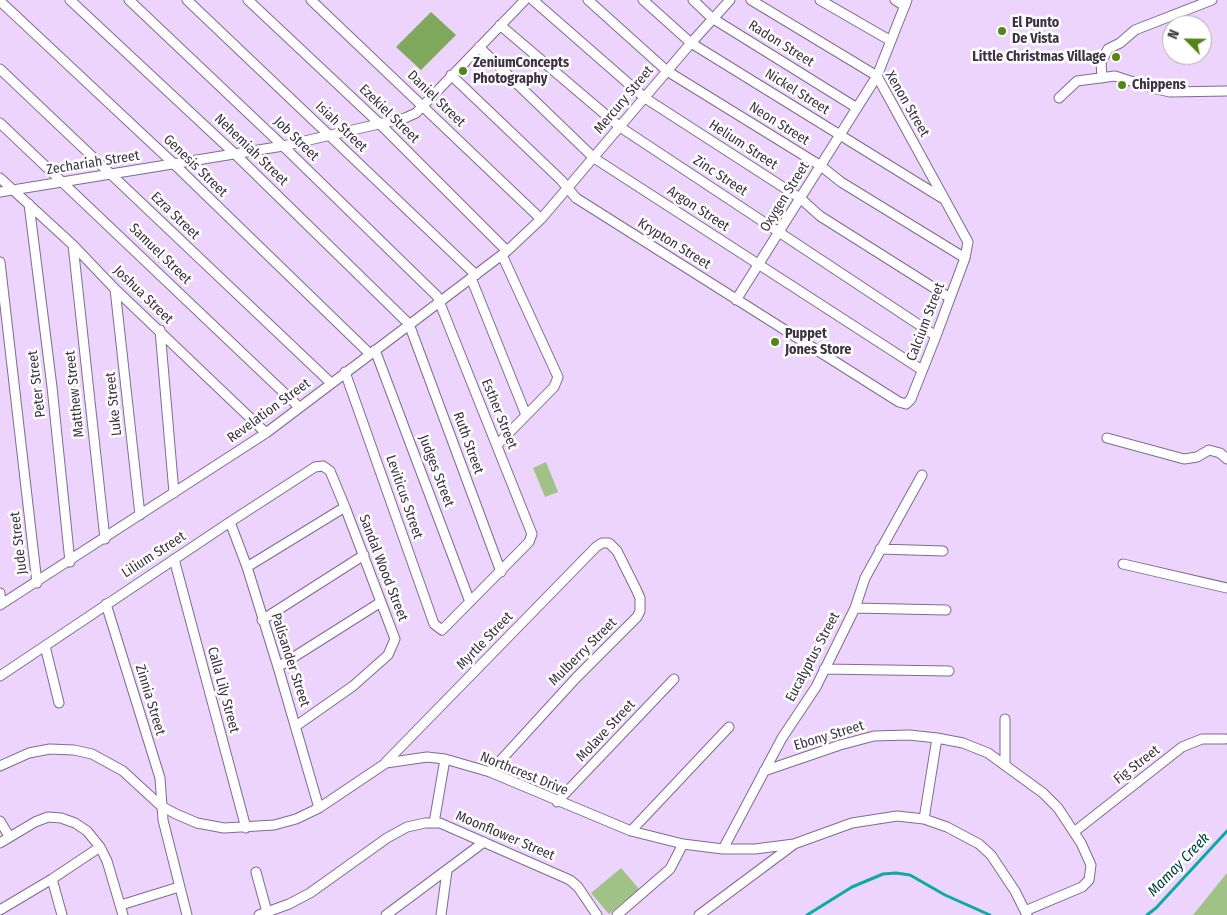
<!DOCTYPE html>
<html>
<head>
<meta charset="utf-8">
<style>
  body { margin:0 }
  #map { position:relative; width:1227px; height:915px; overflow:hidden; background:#ecd4fc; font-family:"Fira Sans Condensed",sans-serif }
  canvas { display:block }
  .north { position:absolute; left:1162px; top:15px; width:50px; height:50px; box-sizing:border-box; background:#fff; border:1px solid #b1adb3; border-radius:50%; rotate:293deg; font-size:14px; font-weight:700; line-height:20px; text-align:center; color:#3c3242 }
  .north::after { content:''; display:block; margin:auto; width:18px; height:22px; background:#548518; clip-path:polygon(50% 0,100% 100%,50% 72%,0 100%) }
</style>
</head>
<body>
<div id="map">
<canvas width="1227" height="915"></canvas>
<div class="north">N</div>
</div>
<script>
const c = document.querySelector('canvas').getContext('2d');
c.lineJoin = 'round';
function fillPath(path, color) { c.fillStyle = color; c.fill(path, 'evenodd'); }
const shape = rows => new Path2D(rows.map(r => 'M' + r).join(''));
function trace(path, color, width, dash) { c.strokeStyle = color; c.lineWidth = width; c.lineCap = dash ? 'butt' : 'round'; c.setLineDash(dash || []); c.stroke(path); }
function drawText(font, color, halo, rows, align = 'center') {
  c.font = font + ' "Fira Sans Condensed",sans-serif'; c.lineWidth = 5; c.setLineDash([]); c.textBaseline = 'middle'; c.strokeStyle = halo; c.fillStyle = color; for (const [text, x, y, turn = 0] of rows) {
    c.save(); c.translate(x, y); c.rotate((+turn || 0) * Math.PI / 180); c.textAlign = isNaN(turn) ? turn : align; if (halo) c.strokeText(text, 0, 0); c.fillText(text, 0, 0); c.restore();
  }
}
fillPath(shape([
  [546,462,558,492,545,497,533,468],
  [621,868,639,889,609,914,591,893],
  [1227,873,1227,915,1193,915]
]), '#a1c286');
fillPath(shape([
  [431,12,456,35,421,70,396,47]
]), '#80a85c');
trace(shape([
  [807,915,852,887,883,874,896,873,910,875,945,895,990,915],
  [1147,915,1156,908,1227,831]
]), '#0baaa5', 3);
const street = shape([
  [70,0,235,154,409,324,501,572],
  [129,0,283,146,437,296,532,534,529,542,442,630,434,624,345,372],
  [187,0,476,275],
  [248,0,380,124,507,251],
  [311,0,541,219],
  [533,0,645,98,800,198,820,216,950,298],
  [588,0,667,71,821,166,841,182,965,258],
  [643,0,691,43,942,198],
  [693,0,712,18,857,108],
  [820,0,891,41],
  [895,0,905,6],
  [0,1,174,164,370,354],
  [500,25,620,127,936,336],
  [479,47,594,158,922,370],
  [0,69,331,383],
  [451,75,561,180,576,198,899,402,906,404,911,399,936,336,965,258,968,242,877,76,751,0],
  [1102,78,1101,62,1108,49,1120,43,1135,30,1212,0],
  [1059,98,1077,81,1115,76,1152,88,1170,92,1227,91],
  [0,123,299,407],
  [0,178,73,245,115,289,266,433],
  [0,192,283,146,405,118,416,113,525,0],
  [29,204,52,387,70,562],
  [73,245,105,539],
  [0,262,37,583],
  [471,278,526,415],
  [115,289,140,515],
  [736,300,877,76,907,0],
  [160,330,174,493],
  [375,350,470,602],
  [1107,438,1184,459,1197,457,1209,450,1220,453,1227,459],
  [497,445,554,387,558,377,502,255],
  [230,522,247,567,278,667,319,808],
  [880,549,943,551],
  [174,559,246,828],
  [1123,564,1227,588],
  [247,567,345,507],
  [0,593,1,604],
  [106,604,160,778,163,820,187,915],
  [0,605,266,433,507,251,541,219,691,43,730,0],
  [855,608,946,610],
  [262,620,364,555],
  [45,646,59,703],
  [278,667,381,602],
  [824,669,949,671],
  [0,676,230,522,315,467,323,466,330,471,345,507,395,639,388,655,353,686,296,726],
  [386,762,596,547,602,543,609,543,617,551,636,589,640,598,640,611,637,617,576,678,490,772],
  [1005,764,1005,719],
  [0,766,29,753,50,749,74,750,92,754,123,771,161,806,176,814,197,823,224,828,274,825,296,819,319,808,386,763,427,757,445,759,490,772,631,831,683,844,723,849,755,849,794,844,852,823,897,816,924,819,947,827,979,844,991,855,1015,891,1027,915],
  [764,771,840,745,874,736,909,735,937,738,963,743,988,753,1043,793,1058,808,1081,843,1091,865,1089,880,1082,887,1025,911],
  [557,802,674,679],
  [924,819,937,738],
  [0,821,9,836],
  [434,823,445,759],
  [631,831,729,727],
  [1074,832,1182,747,1202,739,1225,739],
  [0,843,35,822,48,817,61,818,75,823,87,831,100,847,107,861,123,915],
  [723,849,782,738,816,687,855,608,865,578,922,475],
  [256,872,267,912],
  [52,879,62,915],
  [121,905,179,887],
  [0,910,52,879,100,847],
  [259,915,289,904,310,893,387,838,407,827,425,823,440,823,570,880,578,887,597,915],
  [386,915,484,842],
  [441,915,447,871],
  [617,915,670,869,683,844],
  [699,915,793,845]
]);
trace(street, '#806b8f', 11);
trace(street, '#fff', 9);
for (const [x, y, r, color] of [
  [1002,31,5,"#548518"],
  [1116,57,5,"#548518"],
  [463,71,5,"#548518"],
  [1122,85,5,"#548518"],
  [775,342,5,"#548518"]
]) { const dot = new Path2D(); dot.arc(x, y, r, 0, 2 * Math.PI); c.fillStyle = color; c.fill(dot); trace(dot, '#fff', 2); }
drawText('bold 14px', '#3c3242', '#fff', [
  ["El Punto",1012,23],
  ["De Vista",1012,39],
  ["Little Christmas Village",1106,57,"right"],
  ["ZeniumConcepts",473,63],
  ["Photography",473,79],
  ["Chippens",1132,85],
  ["Puppet",785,334],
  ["Jones Store",785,350]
], 'left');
drawText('14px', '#3c3242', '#fff', [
  ["Radon Street",781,44,32],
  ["Nickel Street",797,92,32],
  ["Daniel Street",436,99,44],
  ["Mercury Street",624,100,-50],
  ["Xenon Street",907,104,60],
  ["Ezekiel Street",389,114,44],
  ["Neon Street",779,124,32],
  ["Isiah Street",341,127,44],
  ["Job Street",296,139,44],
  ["Helium Street",743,145,33],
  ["Nehemiah Street",251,150,44],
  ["Zechariah Street",93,163,-9],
  ["Genesis Street",195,166,44],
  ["Zinc Street",720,176,33],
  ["Oxygen Street",785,197,-58],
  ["Argon Street",698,209,33],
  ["Ezra Street",175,216,44],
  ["Krypton Street",674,244,32],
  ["Samuel Street",160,254,44],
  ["Joshua Street",143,295,44],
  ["Calcium Street",926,322,-69],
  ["Peter Street",37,384,-97],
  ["Matthew Street",75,394,-96],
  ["Luke Street",114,404,-96],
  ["Revelation Street",269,411,-36],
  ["Esther Street",499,414,68],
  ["Ruth Street",468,443,70],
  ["Judges Street",436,471,69],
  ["Leviticus Street",404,497,71],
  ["Jude Street",19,543,-97],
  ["Lilium Street",154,555,-33],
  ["Sandal Wood Street",383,568,69],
  ["Myrtle Street",485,641,-46],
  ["Mulberry Street",583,652,-45],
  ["Eucalyptus Street",813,657,-62],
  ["Palisander Street",290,660,72],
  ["Calla Lily Street",223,690,75],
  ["Zinnia Street",150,700,73],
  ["Molave Street",606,731,-47],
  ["Ebony Street",829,736,-17],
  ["Fig Street",1137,765,-38],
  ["Northcrest Drive",524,774,22],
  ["Moonflower Street",505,836,23]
]);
drawText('italic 15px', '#034240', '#fff', [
  ["Mamay Creek",1179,865,-46]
]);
</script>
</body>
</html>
